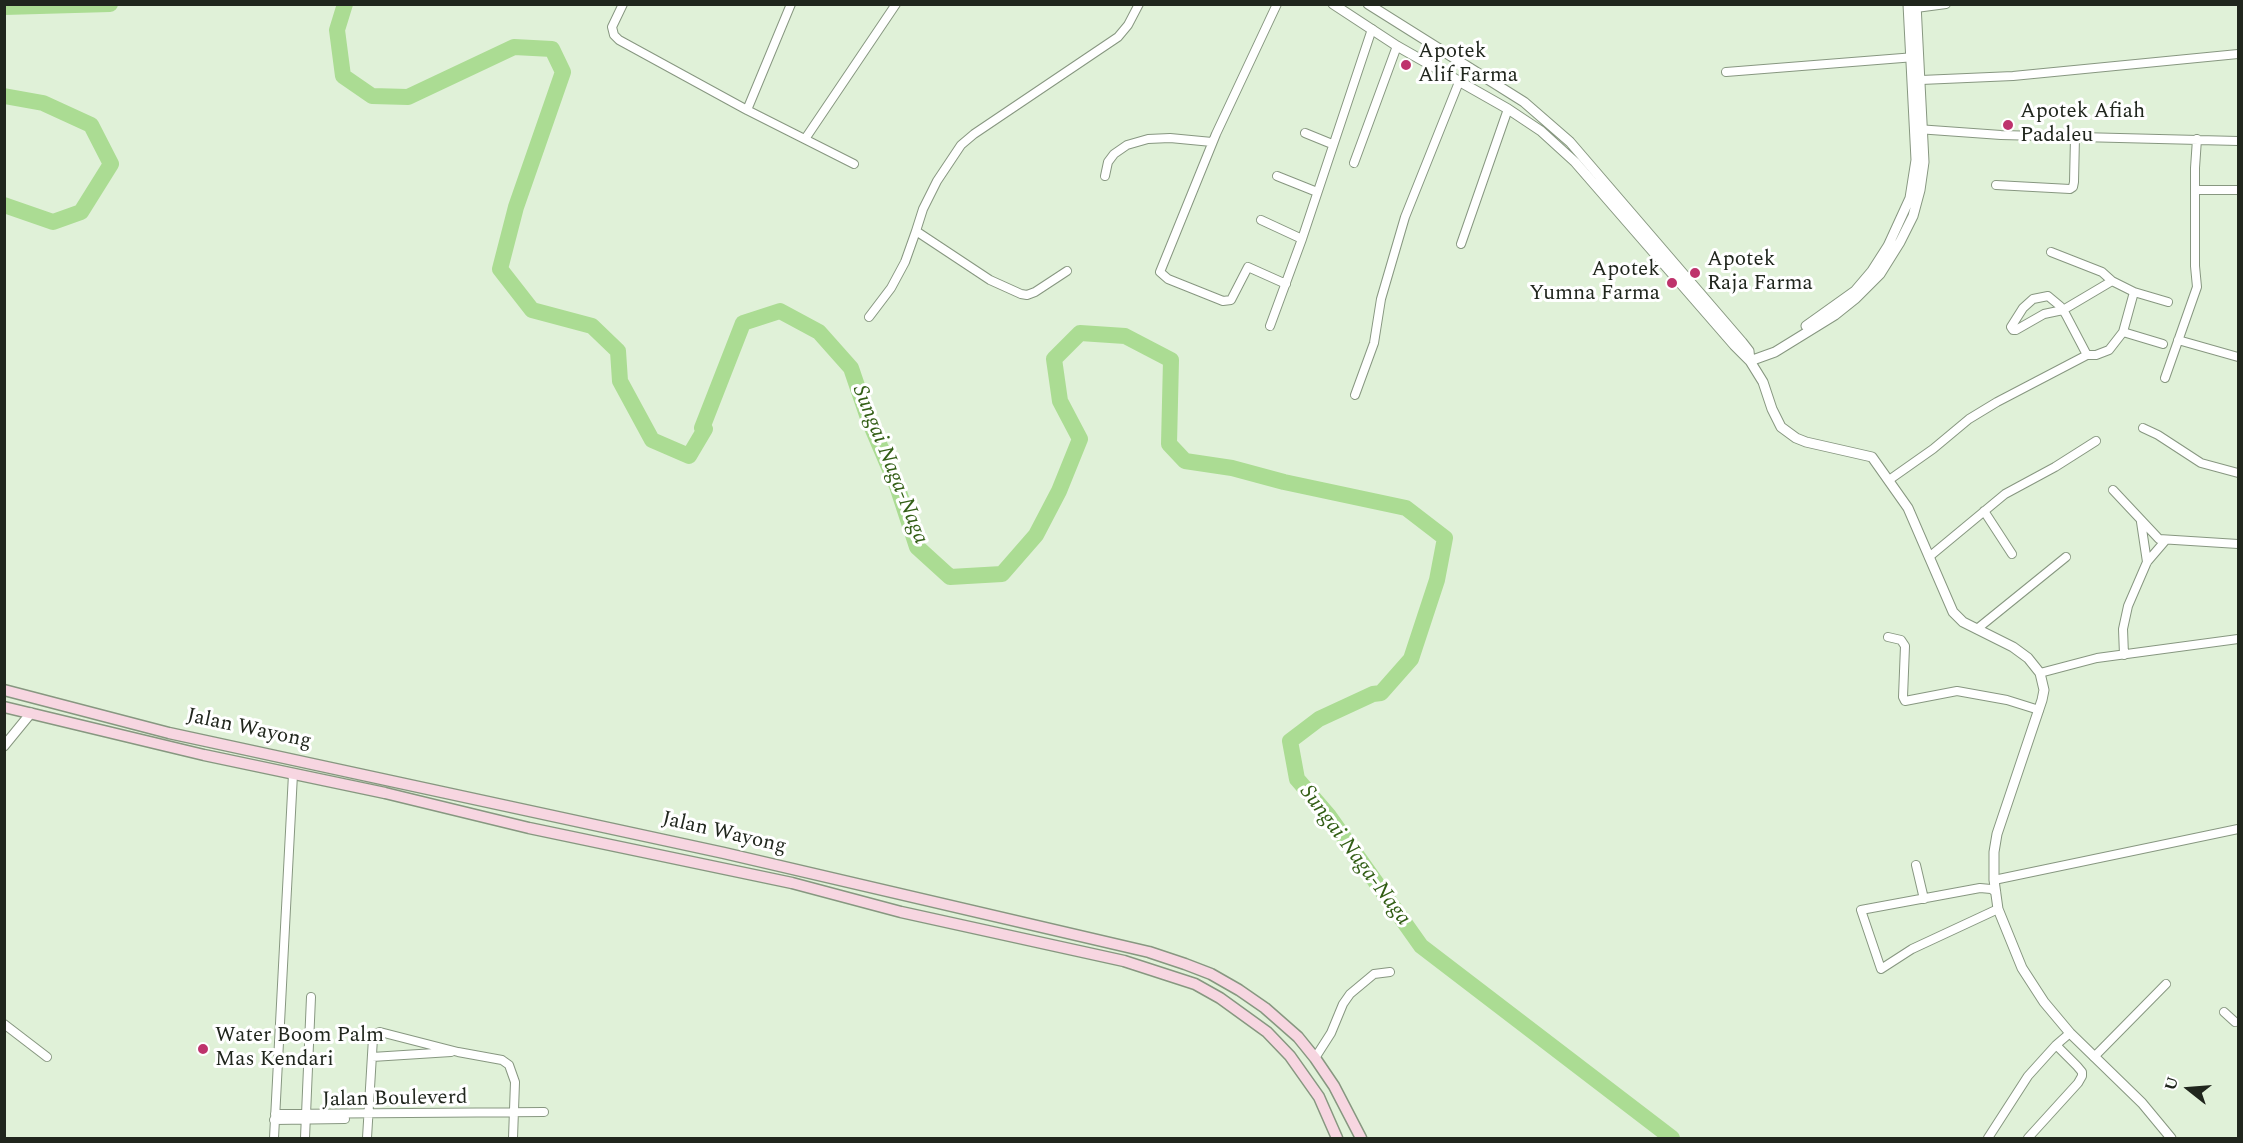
<!DOCTYPE html>
<html>
<head>
<meta charset="utf-8">
<style>
  body { margin:0 }
  #map { position:relative; width:2243px; height:1143px; overflow:hidden; background:#e0f1d8; font-family:Spectral,serif }
  canvas { display:block }
  .frame { position:absolute; inset:0; border:6px solid #20261d; pointer-events:none }
  .north { position:absolute; left:2159px; top:1059px; width:60px; height:60px; -webkit-text-stroke:4px #fff; paint-order:stroke; rotate:287deg; font-size:16px; font-weight:700; line-height:24px; text-align:center; color:#20261d }
  .north::after { content:''; display:block; margin:auto; width:21px; height:27px; background:#20261d; clip-path:polygon(50% 0,100% 100%,50% 72%,0 100%) }
</style>
</head>
<body>
<div id="map">
<canvas width="2243" height="1143"></canvas>
<div class="frame"></div>
<div class="north">U</div>
</div>
<script>
const c = document.querySelector('canvas').getContext('2d');
c.lineJoin = 'round';
const shape = rows => new Path2D(rows.map(r => 'M' + r).join(''));
function trace(path, color, width, dash) { c.strokeStyle = color; c.lineWidth = width; c.lineCap = dash ? 'butt' : 'round'; c.setLineDash(dash || []); c.stroke(path); }
function drawText(font, color, halo, rows, align = 'center') {
  c.font = font + ' Spectral,serif'; c.lineWidth = 6; c.setLineDash([]); c.textBaseline = 'middle'; c.strokeStyle = halo; c.fillStyle = color; for (const [text, x, y, turn = 0] of rows) {
    c.save(); c.translate(x, y); c.rotate((+turn || 0) * Math.PI / 180); c.textAlign = isNaN(turn) ? turn : align; if (halo) c.strokeText(text, 0, 0); c.fillText(text, 0, 0); c.restore();
  }
}
trace(shape([
  [345,4,337,30,343,76,372,96,408,97,514,47,552,49,563,72,516,207,500,269,532,310,592,326,618,351,620,381,652,440,689,456,705,429,702,428,743,323,780,311,819,332,851,368,868,418,897,486,917,547,950,577,1002,574,1036,535,1059,491,1080,439,1060,401,1054,359,1080,333,1125,336,1171,360,1169,444,1185,461,1232,468,1284,482,1406,508,1445,538,1437,580,1411,659,1381,693,1373,694,1319,719,1290,741,1297,779,1329,816,1421,946,1672,1138],
  [4,7,110,4],
  [4,96,43,103,91,125,111,164,81,212,53,222,4,205]
]), '#abdc93', 16);
const minor = shape([
  [623,4,612,27,614,35,619,40,747,110,854,164],
  [1277,4,1216,134,1160,272,1168,279,1223,301,1231,300,1248,267,1286,284],
  [1916,8,1946,4],
  [1726,72,1915,57],
  [1921,80,2013,76,2238,54],
  [747,110,791,4],
  [1917,129,2001,135,2238,141],
  [1305,133,1332,144],
  [805,139,896,4],
  [1354,163,1397,46],
  [1105,176,1108,162,1114,154,1127,145,1148,139,1170,138,1212,142],
  [1277,176,1317,192],
  [1996,185,2070,189,2073,187,2074,182,2075,137],
  [2196,190,2238,190],
  [1261,220,1302,239],
  [1461,244,1508,109],
  [2051,252,2102,272,2112,281],
  [1067,271,1035,292,1027,295,1021,294,990,280,916,231,923,209,937,181,961,145,974,134,1118,37,1128,25,1139,4],
  [869,317,891,288,905,262,916,231],
  [1270,326,1302,239,1372,29],
  [2123,332,2163,344],
  [2178,340,2238,357],
  [2087,355,2066,315,2063,310,2060,306,2048,296,2033,299,2023,308,2011,327,2013,330,2016,330,2044,314,2063,310,2112,281,2134,292,2168,302],
  [2165,378,2197,287,2195,266,2195,168,2197,139],
  [1355,395,1374,343,1381,299,1405,217,1459,82],
  [2143,428,2158,435,2201,463,2238,473],
  [1889,480,1933,449,1969,419,1997,402,2087,355,2096,355,2109,350,2123,332,2134,292],
  [2113,490,2159,539,2238,544],
  [1984,511,2012,554],
  [2141,522,2147,562],
  [1929,557,2005,494,2055,467,2096,441],
  [1977,629,2066,557],
  [1888,637,1901,640,1905,646,1903,697,1905,701,1957,691,2007,700,2039,710],
  [2124,655,2123,629,2128,606,2147,562,2165,541],
  [2040,673,2097,658,2238,639],
  [1916,865,1924,899],
  [1994,880,2238,829],
  [1996,892,1991,889,1980,888,1861,910,1881,969,1912,949,1998,909],
  [2224,1012,2235,1022],
  [4,1024,47,1057],
  [372,1057,451,1052],
  [2094,1057,2166,984],
  [1315,1058,1331,1033,1343,1004,1350,994,1374,974,1390,972],
  [275,1114,544,1112],
  [274,1120,345,1119],
  [274,1138,293,774],
  [305,1138,311,997],
  [367,1138,373,1038,374,1034,380,1032,458,1052,502,1060,509,1065,515,1082,513,1138],
  [1988,1138,2028,1076,2056,1045,2070,1033],
  [2028,1138,2078,1083,2082,1076,2082,1072,2077,1066,2056,1045]
]);
const tertiary = shape([
  [1333,4,1397,46,1508,109,1541,131,1575,162,1734,345,1750,361,1763,382,1772,409,1781,427,1796,438,1806,442,1872,457,1908,508,1953,612,1963,622,2013,647,2028,658,2040,673,2044,690,2042,700,1997,834,1994,852,1994,880,1998,909,2022,968,2044,1002,2070,1033,2142,1103,2171,1138],
  [1368,4,1524,102,1570,142,1742,342,1749,351,1750,361],
  [1806,326,1855,291,1872,271,1888,246,1910,198,1916,160,1908,4],
  [1750,361,1775,352,1835,315,1855,299,1880,274,1900,242,1913,216,1920,190,1924,162,1916,4],
  [4,746,31,713]
]);
const secondary = shape([
  [4,690,169,733,724,853,1149,952,1185,964,1211,974,1239,990,1265,1008,1298,1037,1315,1058,1334,1086,1361,1138],
  [4,707,204,755,385,793,529,828,792,883,901,912,1124,961,1195,984,1220,998,1267,1032,1290,1056,1319,1097,1337,1138]
]);
trace(minor, '#879780', 10);
trace(tertiary, '#879780', 11);
trace(secondary, '#879780', 13);
trace(minor, '#fff', 8);
trace(tertiary, '#fff', 9);
trace(secondary, '#f7d6e1', 10);
for (const [x, y, r, color] of [
  [1406,65,6,"#be336c"],
  [2008,125,6,"#be336c"],
  [1695,273,6,"#be336c"],
  [1672,283,6,"#be336c"],
  [203,1049,6,"#be336c"]
]) { const dot = new Path2D(); dot.arc(x, y, r, 0, 2 * Math.PI); c.fillStyle = color; c.fill(dot); trace(dot, '#fff', 2); }
drawText('21px', '#20261d', '#fff', [
  ["Apotek",1418,53],
  ["Alif Farma",1418,77],
  ["Apotek Afiah",2020,113],
  ["Padaleu",2020,137],
  ["Apotek",1707,261],
  ["Raja Farma",1707,285],
  ["Apotek",1660,271,"right"],
  ["Yumna Farma",1660,295,"right"],
  ["Water Boom Palm",215,1037],
  ["Mas Kendari",215,1061]
], 'left');
drawText('21px', '#20261d', '#fff', [
  ["Jalan Wayong",249,730,12],
  ["Jalan Wayong",724,834,13],
  ["Jalan Bouleverd",395,1100,-1]
]);
drawText('italic 22px', '#325e15', '#fff', [
  ["Sungai Naga-Naga",889,465,68],
  ["Sungai Naga-Naga",1354,856,53]
]);
</script>
</body>
</html>
